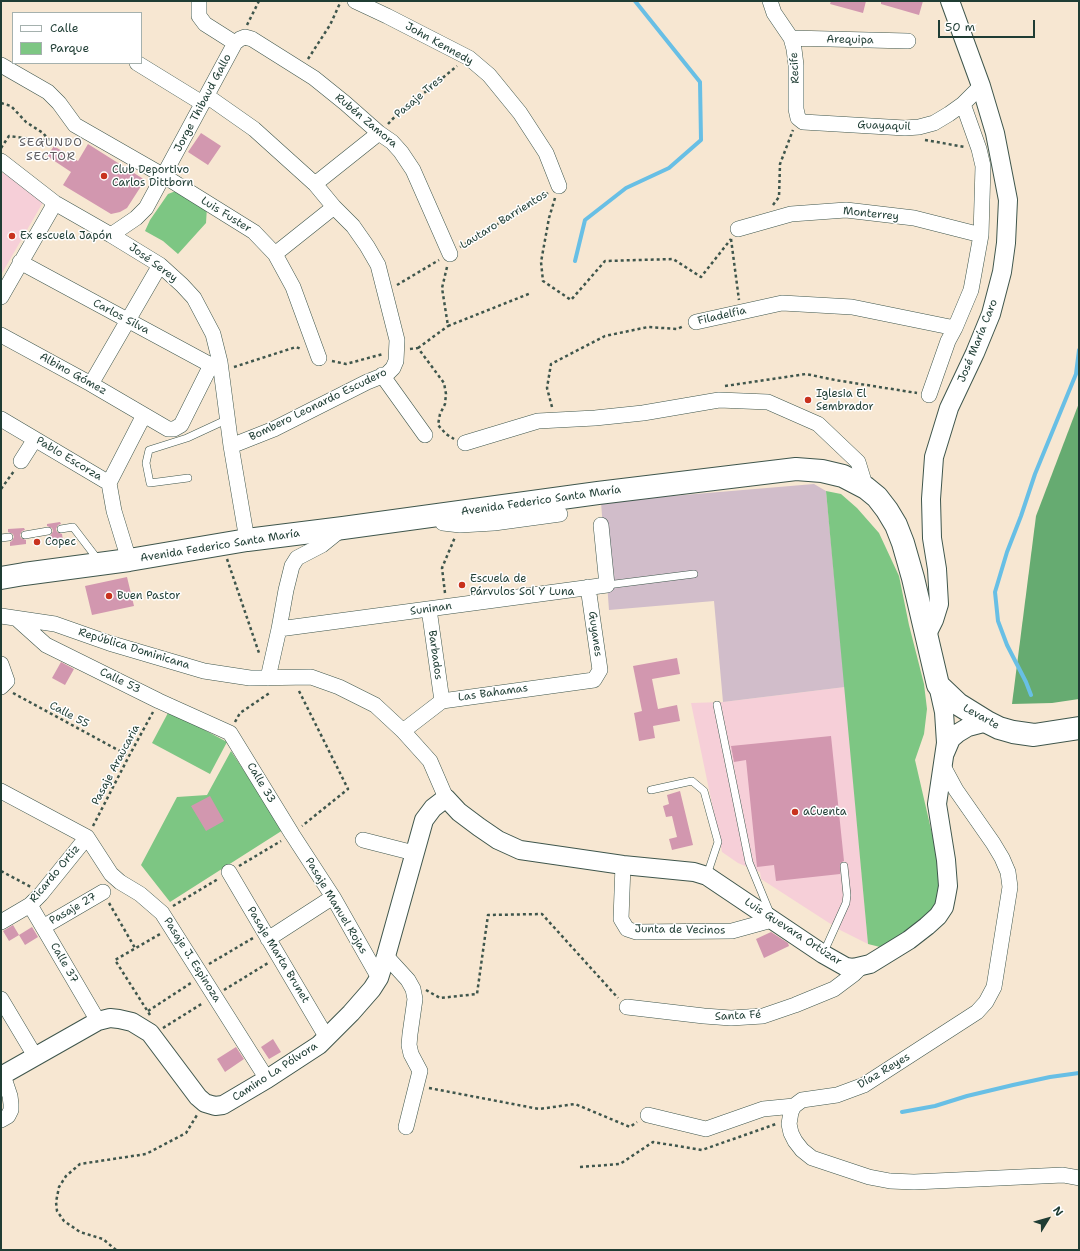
<!DOCTYPE html>
<html>
<head>
<meta charset="utf-8">
<style>
  body { margin:0 }
  #map { position:relative; width:1080px; height:1251px; overflow:hidden; background:#f7e7d2; font-family:"Shantell Sans",sans-serif }
  canvas { display:block }
  .frame { position:absolute; inset:0; border:2px solid #1f3d34; pointer-events:none }
  .legend { position:absolute; left:12px; top:12px; width:130px; height:52px; box-sizing:border-box; background:#fff; border:1px solid #a5b1ae; margin:0; padding:5px 7px; list-style:none; font-size:12px; color:#1f3d34 }
  .legend li { display:flex; align-items:center; gap:8px; height:20px }
  .legend b { width:20px; border:1px solid #a5b1ae }
  .north { position:absolute; left:1028px; top:1199px; width:40px; height:40px; -webkit-text-stroke:3px #fff; paint-order:stroke; rotate:53deg; font-size:11px; font-weight:700; line-height:16px; text-align:center; color:#1f3d34 }
  .north::after { content:''; display:block; margin:auto; width:14px; height:18px; background:#1f3d34; clip-path:polygon(50% 0,100% 100%,50% 72%,0 100%) }
  .scale { position:absolute; left:938px; top:20px; width:97px; height:18px; box-sizing:border-box; border:2px solid #1f3d34; border-top:0; padding-left:5px; font-size:12px; line-height:14px; white-space:nowrap; color:#1f3d34; -webkit-text-stroke:3px #fff; paint-order:stroke }
</style>
</head>
<body>
<div id="map">
<canvas width="1080" height="1251"></canvas>
<div class="frame"></div>
<ul class="legend">
<li><b style="height:5px;background:#fff"></b>Calle</li>
<li><b style="height:11px;background:#7dc683"></b>Parque</li>
</ul>
<div class="north">N</div>
<div class="scale">50 m</div>
</div>
<script>
const c = document.querySelector('canvas').getContext('2d');
c.lineJoin = 'round';
function fillPath(path, color) { c.fillStyle = color; c.fill(path, 'evenodd'); }
const shape = rows => new Path2D(rows.map(r => 'M' + r).join(''));
function trace(path, color, width, dash) { c.strokeStyle = color; c.lineWidth = width; c.lineCap = dash ? 'butt' : 'round'; c.setLineDash(dash || []); c.stroke(path); }
function drawText(font, color, halo, rows, align = 'center') {
  c.font = font + ' "Shantell Sans",sans-serif'; c.lineWidth = 3; c.setLineDash([]); c.textBaseline = 'middle'; c.strokeStyle = halo; c.fillStyle = color; for (const [text, x, y, turn = 0] of rows) {
    c.save(); c.translate(x, y); c.rotate((+turn || 0) * Math.PI / 180); c.textAlign = isNaN(turn) ? turn : align; if (halo) c.strokeText(text, 0, 0); c.fillText(text, 0, 0); c.restore();
  }
}
fillPath(shape([
  [1,172,46,197,1,275],
  [845,687,868,944,840,930,761,879,760,872,738,863,722,852,691,703,723,702]
]), '#f6cfd8');
fillPath(shape([
  [814,484,826,491,845,687,723,702,714,601,609,610,601,502]
]), '#d1bdca');
fillPath(shape([
  [181,189,207,207,206,223,178,254,163,241,145,231,150,220,168,194],
  [826,491,841,494,857,508,879,533,899,576,909,625,924,684,927,709,924,734,915,760,942,877,941,892,934,908,895,941,880,947,868,944],
  [169,711,227,742,210,774,152,743],
  [231,751,283,830,170,902,141,865,177,797,207,795]
]), '#7dc683');
fillPath(shape([
  [1079,403,1079,699,1052,703,1012,704,1036,516]
]), '#66ab71');
trace(shape([
  [575,261,585,220,626,188,669,168,701,140,700,82,635,1],
  [1031,695,1026,682,1007,645,998,621,995,592,1007,552,1021,516,1035,474,1076,374,1079,350],
  [902,1112,935,1106,967,1096,1013,1085,1050,1077,1079,1073]
]), '#68bfe5', 4);
fillPath(shape([
  [831,1,866,1,863,13,830,4],
  [881,1,923,1,919,15,881,4],
  [201,133,221,146,208,165,188,152],
  [88,144,145,180,127,208,120,212,111,214,63,185,71,172,47,156,54,146,78,161],
  [60,522,61,524,58,525,56,529,57,532,62,534,63,541,49,543,49,536,51,535,53,531,52,528,47,526,47,524],
  [24,528,25,530,22,531,20,535,21,538,26,540,26,544,10,546,10,542,12,541,14,537,13,534,8,532,8,529],
  [127,577,134,606,92,615,85,586],
  [677,658,680,674,652,679,658,709,677,705,680,721,653,726,655,738,639,741,634,713,642,711,633,666],
  [61,662,74,669,65,685,52,678],
  [831,736,844,861,840,863,840,874,776,881,774,865,757,867,746,760,734,762,731,746],
  [680,791,693,845,672,850,669,839,677,837,672,816,666,817,663,806,669,804,667,795],
  [210,796,224,821,206,831,191,806],
  [13,925,19,935,9,941,3,931],
  [32,927,38,937,25,945,19,935],
  [771,932,788,943,789,946,764,958,756,939],
  [273,1039,281,1052,269,1059,261,1047],
  [236,1047,244,1059,225,1072,217,1059]
]), '#d297af');
const service = shape([
  [188,478,150,483,146,463,149,450,187,438,228,419],
  [61,529,73,527,99,561],
  [25,535,48,531],
  [1,538,9,537],
  [607,585,694,574],
  [717,705,749,862,770,913],
  [651,790,692,781,704,791,718,842,707,875],
  [823,954,846,903,847,895,844,866]
]);
const minor = shape([
  [199,1,199,16,205,24,235,43],
  [355,1,387,16,469,58,489,75,520,113,546,153,559,186],
  [770,1,774,13,791,38,794,49,796,65,796,109,798,118,803,122,905,128,919,127,934,123,949,114,963,104,981,86],
  [791,38,908,41],
  [137,63,202,103],
  [1,65,48,92,59,103,75,125,164,176,254,232,275,254,293,287,319,358],
  [207,96,254,129,315,184,334,207,353,226,367,246,378,265,397,340,396,361,393,368,387,374,367,382,274,429,231,446],
  [1,161,55,203,111,235,160,265,182,285,194,298,213,334,220,362,231,446,247,540],
  [315,184,379,133],
  [738,229,791,214,846,210,914,218,981,235],
  [111,235,136,218,146,208,235,43,240,39,245,37,252,39,314,78,345,103,379,133,392,142,401,152,413,170,450,254],
  [275,254,334,207],
  [20,262,220,370],
  [1,297,55,203],
  [696,322,782,303,852,307,955,328],
  [1,335,91,384,168,429,174,429,181,425,211,365],
  [382,375,425,435],
  [91,384,160,265],
  [929,395,948,341,955,328,971,290,981,235,983,166,979,149,963,104],
  [1,419,109,483,114,511,129,560],
  [465,443,538,421,595,418,643,413,719,400,768,402,818,424,858,462,866,488],
  [21,461,35,439],
  [109,483,144,415],
  [440,515,443,523,460,525,494,523,560,514],
  [429,609,442,701],
  [1,616,55,624,109,643,204,671,250,678,311,677,339,687,375,705,403,731,430,761,446,798],
  [17,619,46,645,159,701,230,733,292,834,333,897,379,978],
  [279,629,607,585,601,525],
  [1,664,7,681,1,687],
  [268,678,279,629,286,590,292,566,297,558,322,545,343,528],
  [403,731,442,701,594,680,600,670,588,587],
  [943,766,956,790,993,843,1002,858,1008,872,1010,887,994,987,986,1002,977,1012,864,1085,837,1095,802,1100,794,1106,791,1112,789,1124,791,1133,795,1141,802,1150,812,1158,869,1177,890,1181,914,1182,1063,1175,1079,1178],
  [1,791,87,837,111,874,120,882,140,894,162,913,267,1079],
  [363,840,414,853],
  [623,865,621,919,627,929,636,932,732,931,772,920],
  [229,872,327,1038],
  [30,905,98,1021],
  [1,922,30,905,41,894,87,837],
  [43,927,103,892],
  [268,939,333,897],
  [386,956,408,980,413,989,415,999,410,1034,409,1045,411,1054,420,1071,406,1127],
  [1,999,35,1056],
  [627,1007,704,1016,731,1018,763,1016,795,1005,834,989,854,974,861,967],
  [648,1115,706,1129,763,1109,794,1106],
  [1,1120,8,1116,11,1110,11,1104,10,1096,3,1075]
]);
const tertiary = shape([
  [927,634,934,620,939,604,937,569,932,538,931,499,934,457,949,408,975,353,991,314,1002,272,1006,243,1008,200,995,133,981,86,950,1],
  [945,753,951,739,958,733,968,727,987,722],
  [1,1076,98,1021,110,1018,119,1019,132,1022,150,1033,198,1097,205,1103,215,1106,223,1105,267,1079,319,1045,351,1013,372,989,379,978,386,956,424,820,433,808,446,798,459,812,479,827,498,840,520,850,623,865,694,872,707,876,823,954,846,967,853,968,870,964,909,940,927,926,938,916,944,907,946,897,948,886,946,860,937,804,946,743,944,712,938,685]
]);
const primary = shape([
  [1,578,24,574,129,560,247,540,343,528,598,493,796,469,822,471,843,476,866,488,877,497,887,510,896,525,903,543,913,578,938,685,958,704,987,722,999,728,1013,732,1034,735,1079,728]
]);
trace(service, '#3f564c', 8);
trace(minor, '#3f564c', 16);
trace(tertiary, '#3f564c', 20);
trace(primary, '#3f564c', 24);
trace(shape([
  [247,25,259,1],
  [308,59,330,25,341,1],
  [1,103,11,106,26,122,43,133,48,139],
  [388,124,402,109,428,90,457,66],
  [925,140,965,147],
  [1,148,9,136,39,140,58,139,73,141],
  [555,198,549,218,541,262,543,281,571,300,605,261,673,259,701,277,731,239],
  [773,205,779,197,780,164,793,130],
  [731,239,739,300],
  [460,247,548,193],
  [447,267,442,288,448,326,531,293],
  [397,285,439,260],
  [418,348,448,326],
  [410,349,418,348,444,383,446,394,445,404,440,414,438,425,446,434,454,439],
  [332,361,346,364,383,354],
  [234,367,296,347,301,349],
  [725,386,806,374,835,380,917,393],
  [552,407,547,388,551,364,605,336,648,327,677,329,684,326],
  [1,489,14,471],
  [227,559,259,653],
  [445,593,442,568,455,537],
  [299,691,348,789,302,826],
  [13,693,129,756],
  [235,722,240,713,271,692],
  [93,826,129,756,153,712],
  [239,866,281,841],
  [1,871,31,887],
  [109,903,135,948],
  [173,906,218,879],
  [209,964,253,938],
  [224,990,268,963],
  [426,990,440,998,477,994,488,915,542,914,618,998],
  [148,1011,191,983],
  [150,1015,115,960,160,934],
  [163,1028,203,1003],
  [429,1088,539,1109,575,1104,630,1127,637,1122],
  [580,1167,620,1164,653,1142,702,1150,776,1124],
  [116,1250,103,1239,80,1232,64,1221,57,1211,56,1202,59,1187,66,1176,80,1164,146,1154,186,1133,197,1115]
]), '#3f564c', 2.5, [3, 3]);
trace(service, '#fff', 7);
trace(minor, '#fff', 15);
trace(tertiary, '#fff', 18);
trace(primary, '#fff', 22);
for (const [x, y, r, color] of [
  [104,176,4,"#c8321e"],
  [12,236,4,"#c8321e"],
  [808,400,4,"#c8321e"],
  [37,542,4,"#c8321e"],
  [462,585,4,"#c8321e"],
  [109,596,4,"#c8321e"],
  [795,812,4,"#c8321e"]
]) { const dot = new Path2D(); dot.arc(x, y, r, 0, 2 * Math.PI); c.fillStyle = color; c.fill(dot); trace(dot, '#fff', 1.5); }
drawText('11px', '#1f3d34', '#fff', [
  ["Arequipa",850,40,1],
  ["John Kennedy",439,44,29],
  ["Recife",795,68,-93],
  ["Pasaje Tres",419,97,-40],
  ["Jorge Thibaud Gallo",203,103,-62],
  ["Rubén Zamora",366,121,40],
  ["Guayaquil",884,126,2],
  ["Monterrey",871,214,6],
  ["Luis Fuster",226,215,32],
  ["Lautaro Barrientos",504,220,-32],
  ["José Serey",153,263,36],
  ["Filadelfia",722,316,-13],
  ["Carlos Silva",121,317,28],
  ["José María Caro",978,341,-68],
  ["Albino Gómez",73,374,29],
  ["Bombero Leonardo Escudero",318,405,-26],
  ["Pablo Escorza",69,459,31],
  ["Avenida Federico Santa María",541,501,-8],
  ["Avenida Federico Santa María",220,546,-9],
  ["Suninan",431,609,-8],
  ["Guyanes",595,634,82],
  ["República Dominicana",134,649,17],
  ["Barbados",435,655,82],
  ["Calle 53",120,681,26],
  ["Las Bahamas",493,693,-8],
  ["Calle 55",69,715,28],
  ["Levarte",981,717,29],
  ["Pasaje Araucaria",116,765,-62],
  ["Calle 33",261,783,59],
  ["Ricardo Ortiz",55,874,-50],
  ["Pasaje Manuel Rojas",336,906,59],
  ["Pasaje 27",73,909,-30],
  ["Junta de Vecinos",680,930,1],
  ["Luis Guevara Ortúzar",793,932,33],
  ["Pasaje Marta Brunet",278,955,59],
  ["Pasaje J. Espinoza",192,960,58],
  ["Calle 37",64,963,60],
  ["Santa Fé",738,1016,-3],
  ["Díaz Reyes",884,1071,-31],
  ["Camino La Pólvora",275,1072,-33]
]);
drawText('11px', '#1f3d34', '#fff', [
  ["Club Deportivo",112,170],
  ["Carlos Dittborn",112,183],
  ["Ex escuela Japón",20,236],
  ["Iglesia El",816,394],
  ["Sembrador",816,407],
  ["Copec",45,542],
  ["Escuela de",470,579],
  ["Párvulos Sol Y Luna",470,592],
  ["Buen Pastor",117,596],
  ["aCuenta",803,812]
], 'left');
c.letterSpacing = '1px';
drawText('12px', '#5e5c5f', '#fff', [
  ["SEGUNDO",51,143],
  ["SECTOR",51,157]
]);
c.letterSpacing = '0px';
</script>
</body>
</html>
